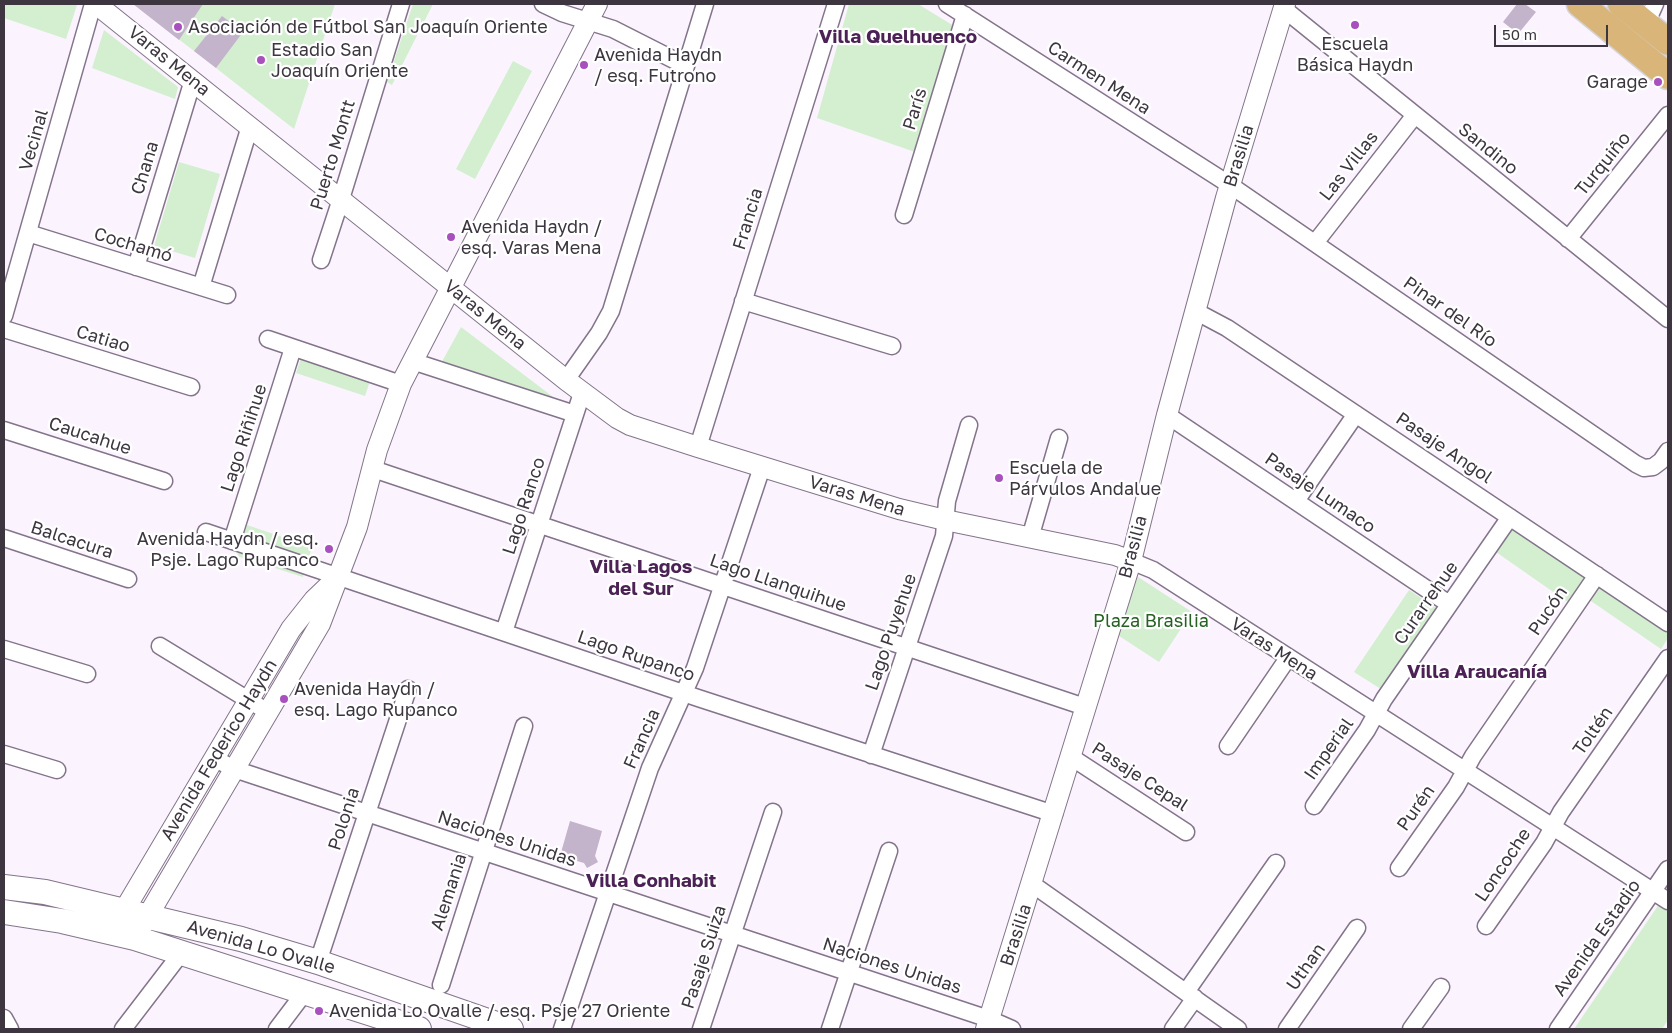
<!DOCTYPE html>
<html>
<head>
<meta charset="utf-8">
<style>
  body { margin:0 }
  #map { position:relative; width:1672px; height:1033px; overflow:hidden; background:#fbf4fe; font-family:"Golos Text",sans-serif }
  canvas { display:block }
  .frame { position:absolute; inset:0; border:5px solid #3d3640; pointer-events:none }
  .scale { position:absolute; left:1494px; top:25px; width:114px; height:22px; box-sizing:border-box; border:2px solid #3d3640; border-top:0; padding-left:6px; font-size:15px; line-height:18px; white-space:nowrap; color:#3d3640; -webkit-text-stroke:4px #fff; paint-order:stroke }
</style>
</head>
<body>
<div id="map">
<canvas width="1672" height="1033"></canvas>
<div class="frame"></div>
<div class="scale">50 m</div>
</div>
<script>
const c = document.querySelector('canvas').getContext('2d');
c.lineJoin = 'round';
function fillPath(path, color) { c.fillStyle = color; c.fill(path, 'evenodd'); }
const shape = rows => new Path2D(rows.map(r => 'M' + r).join(''));
function trace(path, color, width, dash) { c.strokeStyle = color; c.lineWidth = width; c.lineCap = dash ? 'butt' : 'round'; c.setLineDash(dash || []); c.stroke(path); }
function drawText(font, color, halo, rows, align = 'center') {
  c.font = font + ' "Golos Text",sans-serif'; c.lineWidth = 4.5; c.setLineDash([]); c.textBaseline = 'middle'; c.strokeStyle = halo; c.fillStyle = color; for (const [text, x, y, turn = 0] of rows) {
    c.save(); c.translate(x, y); c.rotate((+turn || 0) * Math.PI / 180); c.textAlign = isNaN(turn) ? turn : align; if (halo) c.strokeText(text, 0, 0); c.fillText(text, 0, 0); c.restore();
  }
}
fillPath(shape([
  [4,4,75,4,77,5,66,39,4,18],
  [133,4,335,4,294,129,216,68],
  [413,4,433,4,392,85,387,82],
  [849,4,918,4,954,26,915,152,817,118],
  [104,30,178,87,175,99,92,68],
  [513,61,532,71,475,179,456,169],
  [179,162,220,174,195,258,154,246],
  [461,327,569,409,439,367],
  [302,355,371,378,365,396,296,373],
  [247,525,312,547,303,577,237,556],
  [1514,525,1587,576,1569,603,1496,552],
  [1135,575,1192,612,1159,662,1116,634],
  [1600,582,1668,628,1668,638,1661,649,1588,599],
  [1409,590,1438,609,1384,691,1354,672],
  [1668,891,1668,1020,1662,1029,1574,1029]
]), '#d3efd0');
fillPath(shape([
  [133,4,203,4,179,40],
  [1517,4,1525,4,1536,12,1518,34,1503,22],
  [222,16,243,32,216,68,194,51],
  [570,821,602,831,595,856,598,862,587,868,584,863,560,856]
]), '#c3b3cb');
const minor = shape([
  [543,4,562,13,613,29,686,66],
  [947,4,1230,185,1636,464,1644,468,1653,467,1661,461,1668,451],
  [1284,9,1668,319],
  [1646,24,1655,4],
  [904,215,965,15],
  [28,233,227,295],
  [1568,239,1668,115],
  [1315,243,1415,115],
  [321,260,341,199,401,4],
  [136,267,193,80],
  [201,287,250,126],
  [743,301,892,346],
  [1195,311,1227,328,1668,623],
  [4,316,93,4],
  [4,329,191,387],
  [268,339,401,384],
  [412,361,575,414],
  [566,380,599,333,611,311,705,4],
  [1167,415,1449,604],
  [4,430,164,481],
  [698,447,836,4],
  [373,469,1085,707],
  [1296,501,1356,414],
  [206,532,698,698,1054,814],
  [4,538,128,579],
  [1030,538,1059,438],
  [232,541,293,348],
  [1131,561,1153,570,1668,901],
  [504,632,582,393],
  [160,646,268,712],
  [4,649,87,674],
  [1228,746,1288,658],
  [4,754,57,770],
  [871,755,944,536,947,501,969,425],
  [1071,757,1186,832],
  [214,758,234,769,989,1019,1012,1029],
  [1314,806,1367,730,1384,699,1510,517],
  [1399,868,1456,787,1473,756,1597,575],
  [1032,884,1238,1029],
  [1486,926,1544,843,1561,812,1668,658],
  [318,962,408,689],
  [441,985,524,726],
  [1186,992,1276,863],
  [4,1018,10,1029],
  [123,1029,182,952],
  [277,1029,305,992],
  [562,1029,650,768,695,668,762,467],
  [701,1029,773,812],
  [830,1029,889,851],
  [1173,1029,1195,998],
  [1287,1029,1357,928],
  [1411,1029,1441,987],
  [1558,1029,1668,869]
]);
const tertiary = shape([
  [96,4,566,380,617,418,630,425,698,447,899,509,945,520,1115,555,1131,561],
  [116,924,291,629,314,600,336,579],
  [140,929,320,624,357,527,377,450,401,384,597,4],
  [986,1029,1131,561,1167,415,1226,198,1285,4]
]);
const secondary = shape([
  [4,887,45,892,70,898,241,939,318,962,511,1029],
  [4,912,62,921,135,938,419,1029]
]);
const primary = shape([
  [1580,4,1668,76],
  [1621,4,1668,42]
]);
trace(minor, '#84748b', 19);
trace(tertiary, '#84748b', 22);
trace(secondary, '#84748b', 26);
trace(primary, '#d4d3d5', 29);
trace(minor, '#fff', 16);
trace(tertiary, '#fff', 20);
trace(secondary, '#fff', 24);
trace(primary, '#d9b579', 26);
for (const [x, y, r, color] of [
  [1355,25,5,"#a850bd"],
  [178,27,5,"#a850bd"],
  [261,60,5,"#a850bd"],
  [584,65,5,"#a850bd"],
  [1658,82,5,"#a850bd"],
  [451,237,5,"#a850bd"],
  [999,478,5,"#a850bd"],
  [329,549,5,"#a850bd"],
  [284,699,5,"#a850bd"],
  [319,1011,5,"#a850bd"]
]) { const dot = new Path2D(); dot.arc(x, y, r, 0, 2 * Math.PI); c.fillStyle = color; c.fill(dot); trace(dot, '#fff', 2); }
drawText('18px', '#3d3640', '#fff', [
  ["Asociación de Fútbol San Joaquín Oriente",188,27],
  ["Escuela",1355,44,"center"],
  ["Básica Haydn",1355,65,"center"],
  ["Estadio San",271,50],
  ["Joaquín Oriente",271,71],
  ["Avenida Haydn",594,55],
  ["/ esq. Futrono",594,76],
  ["Garage",1648,82,"right"],
  ["Avenida Haydn /",461,227],
  ["esq. Varas Mena",461,248],
  ["Escuela de",1009,468],
  ["Párvulos Andalue",1009,489],
  ["Avenida Haydn / esq.",319,539,"right"],
  ["Psje. Lago Rupanco",319,560,"right"],
  ["Avenida Haydn /",294,689],
  ["esq. Lago Rupanco",294,710],
  ["Avenida Lo Ovalle / esq. Psje 27 Oriente",329,1011]
], 'left');
drawText('18px', '#3d3640', '#fff', [
  ["Varas Mena",169,61,39],
  ["Carmen Mena",1099,78,33],
  ["París",915,109,-73],
  ["Vecinal",34,140,-74],
  ["Sandino",1488,149,39],
  ["Puerto Montt",333,155,-73],
  ["Brasilia",1239,156,-73],
  ["Turquiño",1603,164,-51],
  ["Las Villas",1349,166,-52],
  ["Chana",145,168,-73],
  ["Francia",748,219,-73],
  ["Cochamó",133,245,17],
  ["Pinar del Río",1450,312,35],
  ["Varas Mena",485,315,39],
  ["Catiao",103,339,17],
  ["Caucahue",90,436,18],
  ["Lago Riñihue",244,438,-72],
  ["Pasaje Angol",1444,448,34],
  ["Pasaje Lumaco",1320,493,34],
  ["Varas Mena",857,496,17],
  ["Lago Ranco",524,506,-72],
  ["Balcacura",72,540,18],
  ["Brasilia",1133,547,-75],
  ["Lago Llanquihue",778,583,19],
  ["Curarrehue",1426,603,-55],
  ["Pucón",1548,611,-56],
  ["Lago Puyehue",891,632,-71],
  ["Varas Mena",1274,649,33],
  ["Lago Rupanco",636,656,19],
  ["Toltén",1593,731,-55],
  ["Francia",642,739,-66],
  ["Imperial",1329,749,-55],
  ["Avenida Federico Haydn",219,750,-59],
  ["Pasaje Cepal",1140,777,33],
  ["Purén",1416,808,-55],
  ["Polonia",344,819,-72],
  ["Naciones Unidas",507,839,18],
  ["Loncoche",1503,865,-56],
  ["Alemania",449,892,-72],
  ["Brasilia",1016,935,-72],
  ["Avenida Estadio",1597,938,-55],
  ["Avenida Lo Ovalle",261,947,16],
  ["Pasaje Suiza",704,957,-72],
  ["Naciones Unidas",892,966,18],
  ["Uthan",1306,967,-55]
]);
drawText('18px', '#266123', '#fff', [
  ["Plaza Brasilia",1151,621]
]);
drawText('bold 19px', '#4c2256', '#fff', [
  ["Villa Quelhuenco",898,37],
  ["Villa Lagos",641,567],
  ["del Sur",641,589],
  ["Villa Araucanía",1477,672],
  ["Villa Conhabit",651,881]
]);
</script>
</body>
</html>
